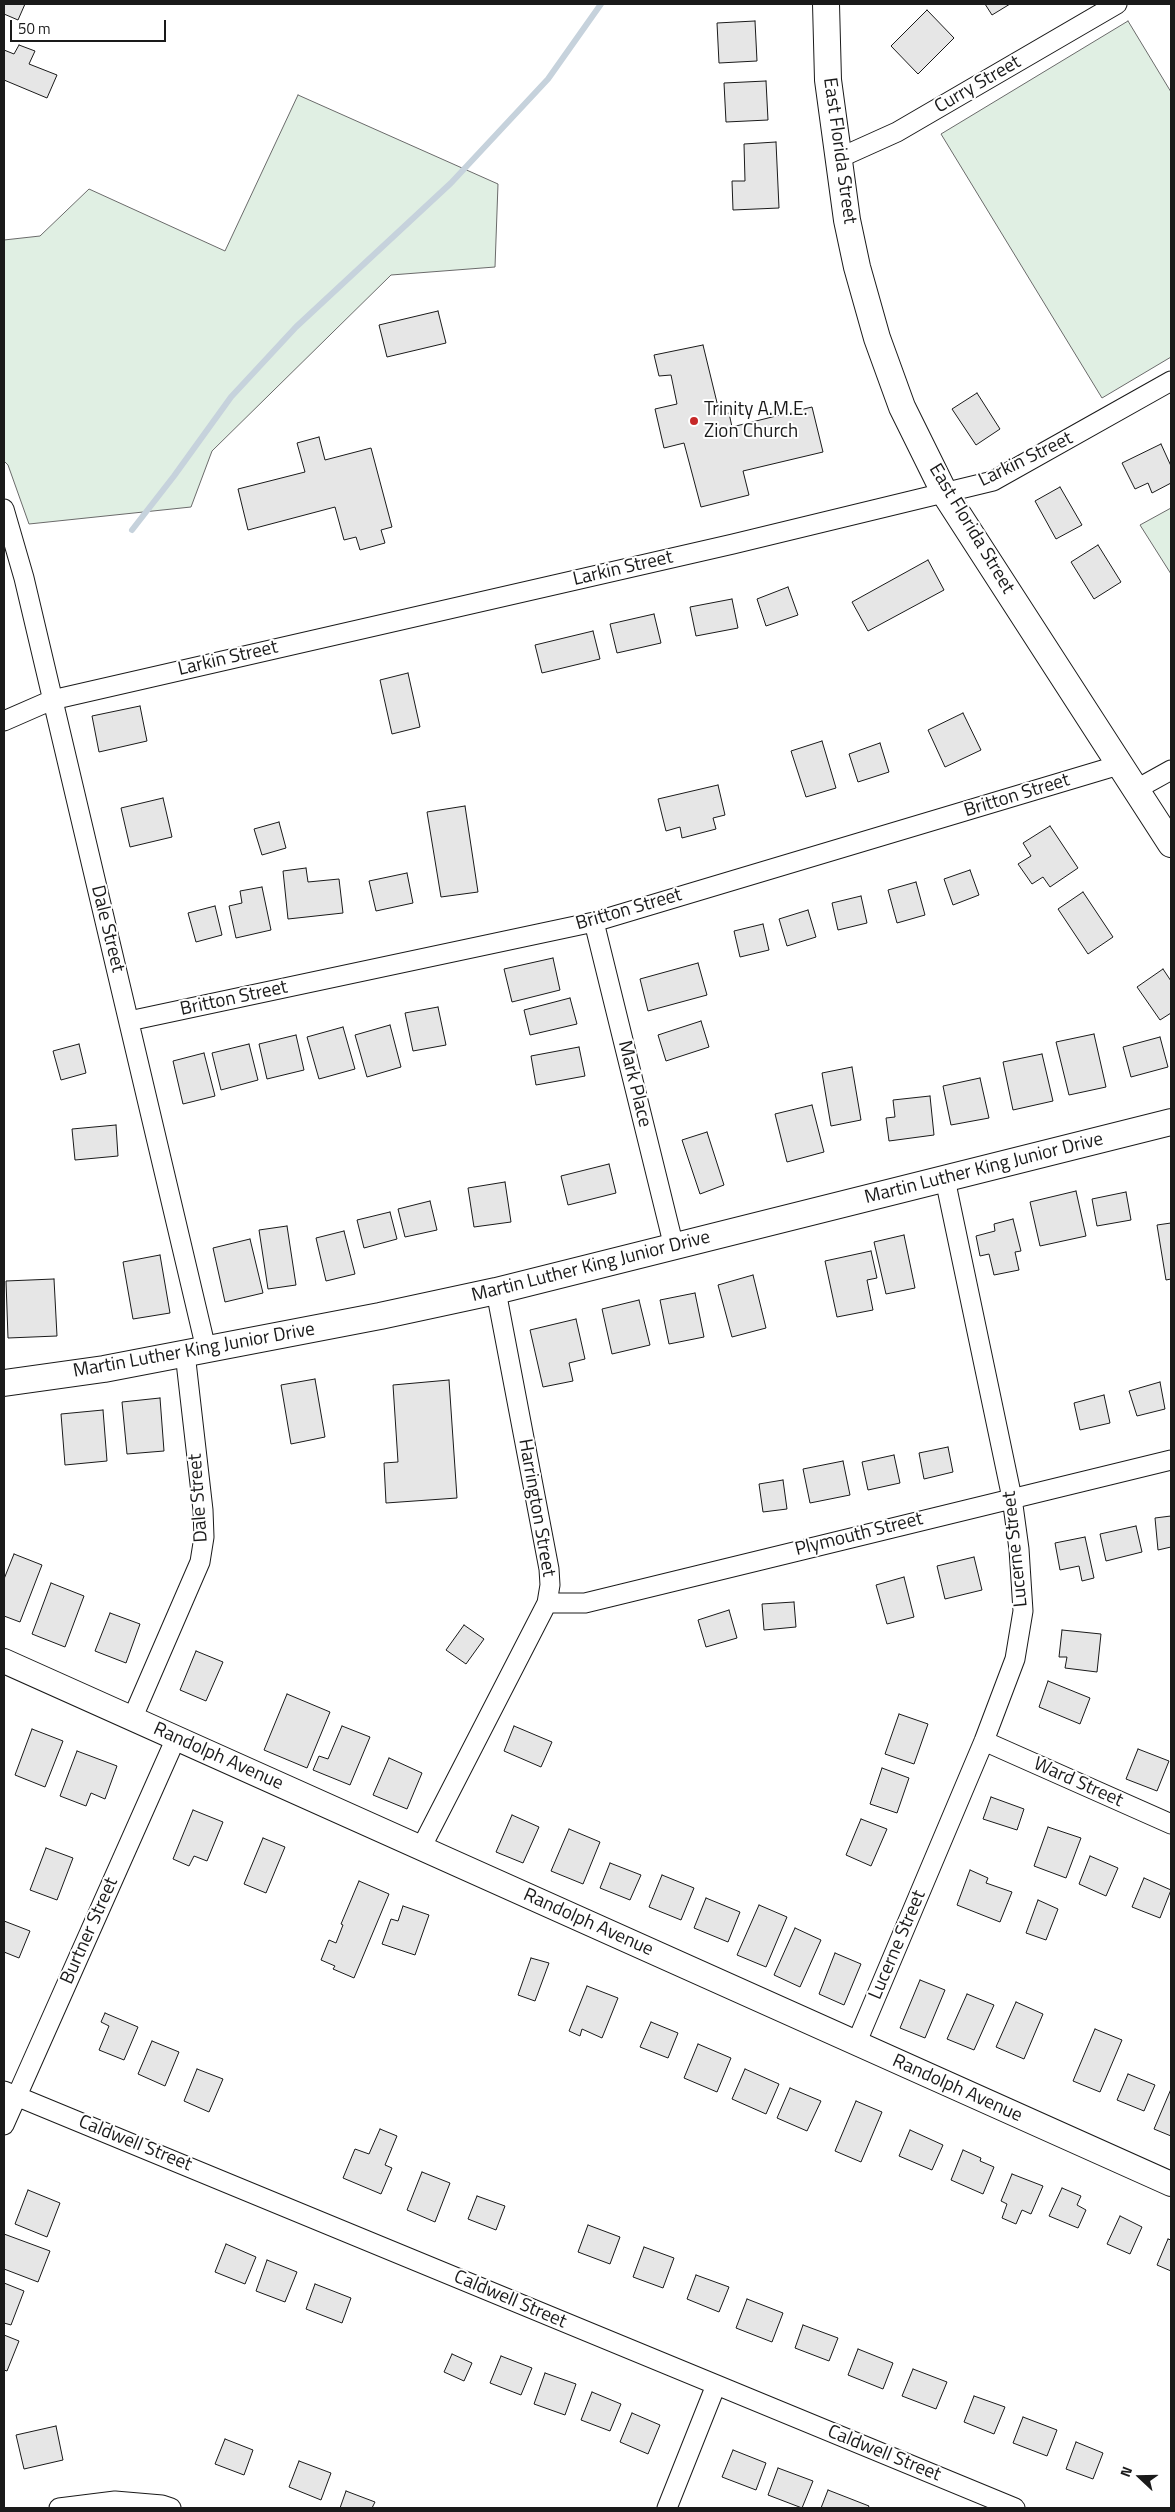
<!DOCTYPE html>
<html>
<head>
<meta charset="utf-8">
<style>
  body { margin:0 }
  #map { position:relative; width:1175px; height:2512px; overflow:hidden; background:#fff; font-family:"Titillium Web",sans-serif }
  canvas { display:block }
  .frame { position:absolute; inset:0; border:5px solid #1a1a1a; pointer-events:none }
  .north { position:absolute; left:1115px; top:2452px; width:50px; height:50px; -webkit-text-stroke:4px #fff; paint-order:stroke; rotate:291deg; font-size:14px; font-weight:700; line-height:20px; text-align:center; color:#1a1a1a }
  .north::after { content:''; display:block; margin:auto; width:18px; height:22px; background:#1a1a1a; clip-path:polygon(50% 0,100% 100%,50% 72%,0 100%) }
  .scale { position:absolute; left:10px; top:20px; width:156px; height:22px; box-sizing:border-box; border:2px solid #1a1a1a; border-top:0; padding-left:6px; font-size:15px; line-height:18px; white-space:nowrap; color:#1a1a1a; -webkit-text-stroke:4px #fff; paint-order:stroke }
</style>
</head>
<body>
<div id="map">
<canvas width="1175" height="2512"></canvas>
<div class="frame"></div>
<div class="north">N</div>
<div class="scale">50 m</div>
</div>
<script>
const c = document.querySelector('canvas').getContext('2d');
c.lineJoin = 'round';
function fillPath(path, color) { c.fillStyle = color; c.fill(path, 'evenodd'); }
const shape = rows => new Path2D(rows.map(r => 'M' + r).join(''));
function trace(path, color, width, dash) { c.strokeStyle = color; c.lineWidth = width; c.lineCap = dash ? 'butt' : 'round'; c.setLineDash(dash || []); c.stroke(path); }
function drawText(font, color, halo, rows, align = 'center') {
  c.font = font + ' "Titillium Web",sans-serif'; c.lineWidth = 4; c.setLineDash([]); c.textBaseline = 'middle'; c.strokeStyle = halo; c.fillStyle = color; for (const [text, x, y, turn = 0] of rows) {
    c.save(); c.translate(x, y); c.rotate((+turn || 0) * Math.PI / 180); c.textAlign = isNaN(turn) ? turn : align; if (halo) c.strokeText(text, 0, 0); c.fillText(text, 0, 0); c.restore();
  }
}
const green = shape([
  [1128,21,1171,92,1171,357,1102,398,941,134,1128,21],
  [298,95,498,184,495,267,391,275,212,451,191,507,29,524,8,465,4,461,4,240,40,236,89,189,225,251,298,95],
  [1171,508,1171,574,1140,525,1171,508]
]);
fillPath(green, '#e0efe3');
trace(green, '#6a6a6a', 1);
trace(shape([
  [132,530,174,476,231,397,296,327,451,183,548,79,601,4]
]), '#c6d2dc', 6);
const building = shape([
  [4,4,25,4,18,20,4,14,4,4],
  [985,4,1010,4,992,15,985,4],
  [927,10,954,38,918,74,891,46,927,10],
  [755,21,757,61,719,63,717,23,755,21],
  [19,45,35,51,29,64,57,75,47,98,4,80,4,50,14,54,19,45],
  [766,81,768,120,726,122,724,83,766,81],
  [776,142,779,208,733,210,732,181,745,181,744,144,776,142],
  [438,311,446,343,387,357,379,325,438,311],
  [703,345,720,415,729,413,732,427,812,407,823,452,743,471,749,495,701,507,684,443,664,448,655,409,677,404,671,375,659,376,654,355,703,345],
  [977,393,1000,429,976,445,952,409,977,393],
  [319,437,325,460,371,448,392,527,381,530,385,543,360,550,356,537,344,540,335,507,248,530,238,489,305,472,297,443,319,437],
  [1161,444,1171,466,1171,483,1152,493,1148,483,1135,489,1122,463,1161,444],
  [1060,487,1082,525,1056,539,1035,501,1060,487],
  [1098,545,1121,582,1094,599,1071,562,1098,545],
  [928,560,944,590,868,631,852,602,928,560],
  [788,587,798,615,766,626,757,599,788,587],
  [732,599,738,628,696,636,690,607,732,599],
  [654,614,661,643,617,653,610,624,654,614],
  [593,631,600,659,542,673,535,645,593,631],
  [408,673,420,727,392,734,380,680,408,673],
  [140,706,147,741,99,752,92,716,140,706],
  [963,713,981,750,945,767,928,730,963,713],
  [822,741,836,788,806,797,791,751,822,741],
  [880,743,889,772,858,782,849,754,880,743],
  [718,785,725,815,713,818,716,829,682,838,680,827,666,831,658,799,718,785],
  [163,798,172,837,130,847,121,808,163,798],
  [465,806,478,892,441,897,427,812,465,806],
  [279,822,286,848,262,855,254,829,279,822],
  [1050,826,1078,868,1050,887,1043,877,1032,884,1018,864,1031,856,1023,843,1050,826],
  [306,868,308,882,339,879,343,913,288,919,283,871,306,868],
  [970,870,979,895,953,905,944,879,970,870],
  [407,873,413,903,376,911,369,881,407,873],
  [916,882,925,915,897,923,888,890,916,882],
  [262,887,271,930,236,938,229,906,242,903,240,891,262,887],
  [1083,892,1113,937,1088,954,1058,909,1083,892],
  [861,896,867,923,838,930,832,903,861,896],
  [215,906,222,935,196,942,188,913,215,906],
  [808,910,816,937,787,946,779,919,808,910],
  [763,924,769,950,740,957,734,931,763,924],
  [553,958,560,990,512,1002,504,969,553,958],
  [698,963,707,995,648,1011,640,979,698,963],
  [1163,969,1171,981,1171,1013,1160,1020,1137,987,1163,969],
  [570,998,577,1024,530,1035,524,1010,570,998],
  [438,1007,446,1045,413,1051,405,1013,438,1007],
  [701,1021,709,1047,666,1061,658,1035,701,1021],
  [390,1025,401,1067,367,1077,355,1035,390,1025],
  [343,1027,355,1069,319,1079,307,1037,343,1027],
  [1094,1034,1106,1087,1069,1095,1056,1042,1094,1034],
  [296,1035,304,1070,267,1079,259,1044,296,1035],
  [1160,1037,1168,1067,1131,1077,1123,1047,1160,1037],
  [79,1044,86,1073,61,1080,53,1051,79,1044],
  [249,1044,258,1080,221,1090,212,1053,249,1044],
  [579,1047,585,1076,536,1085,531,1056,579,1047],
  [204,1053,215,1096,183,1104,173,1061,204,1053],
  [1042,1054,1053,1101,1013,1110,1003,1062,1042,1054],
  [852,1067,861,1120,831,1126,822,1073,852,1067],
  [980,1078,989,1118,951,1125,943,1086,980,1078],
  [930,1096,934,1135,889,1141,886,1118,895,1117,893,1100,930,1096],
  [812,1105,824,1152,787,1162,775,1114,812,1105],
  [116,1125,118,1156,75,1160,72,1129,116,1125],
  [707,1132,724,1185,700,1194,682,1140,707,1132],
  [609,1164,616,1193,568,1205,561,1176,609,1164],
  [505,1182,511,1222,474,1227,468,1188,505,1182],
  [1076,1191,1086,1236,1040,1246,1030,1202,1076,1191],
  [1126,1192,1131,1220,1097,1226,1092,1199,1126,1192],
  [430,1201,437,1230,405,1237,398,1209,430,1201],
  [390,1212,397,1239,364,1248,357,1220,390,1212],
  [1013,1219,1021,1251,1015,1252,1019,1270,994,1275,989,1254,980,1256,976,1236,995,1231,994,1224,1013,1219],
  [1171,1223,1171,1279,1166,1280,1157,1225,1171,1223],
  [287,1226,296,1285,268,1289,259,1230,287,1226],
  [344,1231,355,1274,326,1281,316,1238,344,1231],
  [904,1235,915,1288,886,1294,874,1242,904,1235],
  [250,1239,263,1293,225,1302,213,1248,250,1239],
  [871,1251,877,1278,867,1280,873,1310,837,1317,825,1261,871,1251],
  [160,1255,170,1313,133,1319,123,1262,160,1255],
  [753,1275,766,1328,732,1337,718,1285,753,1275],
  [54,1279,57,1336,8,1338,6,1281,54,1279],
  [695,1293,704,1337,669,1344,660,1300,695,1293],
  [639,1300,650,1345,612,1354,602,1309,639,1300],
  [576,1319,585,1359,569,1363,573,1381,543,1387,530,1330,576,1319],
  [315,1379,325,1437,291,1444,281,1385,315,1379],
  [449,1380,457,1498,386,1503,384,1463,398,1462,393,1385,449,1380],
  [1160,1382,1165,1409,1137,1416,1129,1391,1160,1382],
  [1104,1395,1110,1423,1080,1430,1074,1403,1104,1395],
  [160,1398,164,1451,127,1454,122,1402,160,1398],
  [103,1410,107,1461,65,1465,61,1414,103,1410],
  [948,1447,953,1472,924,1479,919,1453,948,1447],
  [894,1455,900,1483,868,1490,862,1462,894,1455],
  [843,1461,850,1495,810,1503,803,1469,843,1461],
  [783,1480,787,1509,763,1512,759,1484,783,1480],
  [1171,1516,1171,1547,1158,1550,1155,1518,1171,1516],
  [1136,1526,1142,1552,1106,1561,1100,1534,1136,1526],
  [1085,1537,1094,1578,1082,1581,1079,1566,1060,1570,1055,1543,1085,1537],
  [14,1554,42,1565,20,1622,4,1616,4,1579,14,1554],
  [974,1557,982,1590,945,1599,937,1566,974,1557],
  [904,1577,914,1617,887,1624,876,1585,904,1577],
  [51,1583,84,1596,65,1647,32,1634,51,1583],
  [794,1602,796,1627,764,1630,762,1604,794,1602],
  [729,1610,737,1638,706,1647,698,1620,729,1610],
  [110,1613,140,1624,126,1663,95,1651,110,1613],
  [464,1625,484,1639,466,1664,446,1650,464,1625],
  [1062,1630,1101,1634,1097,1672,1065,1668,1067,1657,1059,1657,1062,1630],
  [196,1651,223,1662,206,1701,180,1690,196,1651],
  [1048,1681,1090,1698,1080,1724,1039,1707,1048,1681],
  [287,1694,330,1712,307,1768,264,1750,287,1694],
  [899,1714,928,1724,914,1764,885,1754,899,1714],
  [342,1726,370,1737,350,1785,313,1770,319,1756,328,1759,342,1726],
  [514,1726,552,1742,541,1767,504,1751,514,1726],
  [32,1729,63,1741,45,1787,15,1775,32,1729],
  [1138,1749,1169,1761,1157,1791,1126,1779,1138,1749],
  [77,1751,117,1766,105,1799,91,1793,86,1806,60,1796,77,1751],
  [389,1758,422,1773,407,1809,373,1795,389,1758],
  [882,1768,909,1778,897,1813,870,1804,882,1768],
  [991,1797,1024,1809,1017,1830,983,1819,991,1797],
  [193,1810,223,1822,207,1861,194,1856,189,1866,173,1859,193,1810],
  [512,1815,539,1827,523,1863,496,1852,512,1815],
  [861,1819,887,1829,871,1866,846,1855,861,1819],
  [1048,1827,1081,1838,1066,1878,1034,1866,1048,1827],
  [569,1829,600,1842,583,1884,551,1871,569,1829],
  [263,1838,285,1847,266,1893,244,1884,263,1838],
  [46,1848,73,1858,57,1900,30,1890,46,1848],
  [1090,1856,1118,1868,1106,1896,1079,1884,1090,1856],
  [610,1863,641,1875,630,1900,600,1888,610,1863],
  [970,1870,988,1878,986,1883,1012,1892,1000,1922,957,1905,970,1870],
  [662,1875,694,1888,681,1920,649,1907,662,1875],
  [1144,1878,1171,1890,1160,1918,1132,1907,1144,1878],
  [359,1881,389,1894,354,1978,333,1969,335,1966,321,1960,329,1940,336,1943,343,1925,341,1924,359,1881],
  [706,1898,740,1912,728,1942,694,1928,706,1898],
  [1038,1900,1058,1909,1046,1940,1026,1933,1038,1900],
  [759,1905,787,1917,766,1967,737,1955,759,1905],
  [403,1906,429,1915,415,1955,382,1944,391,1919,398,1921,403,1906],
  [4,1921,30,1931,19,1958,4,1952,4,1921],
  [795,1928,821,1940,800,1987,774,1975,795,1928],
  [835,1953,861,1964,844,2005,819,1994,835,1953],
  [531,1958,549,1963,535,2001,518,1995,531,1958],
  [920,1980,945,1990,925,2038,900,2028,920,1980],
  [587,1986,618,1998,602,2038,582,2029,580,2036,569,2031,587,1986],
  [967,1994,994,2005,974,2050,947,2039,967,1994],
  [1016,2002,1043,2014,1024,2059,996,2047,1016,2002],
  [105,2013,138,2027,124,2060,99,2050,109,2026,101,2022,105,2013],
  [651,2022,678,2033,668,2058,640,2047,651,2022],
  [1095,2029,1122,2040,1100,2092,1073,2081,1095,2029],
  [152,2041,179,2052,165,2086,138,2074,152,2041],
  [698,2044,731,2058,717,2092,684,2078,698,2044],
  [197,2069,223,2079,209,2112,184,2101,197,2069],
  [745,2069,779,2084,766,2114,732,2099,745,2069],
  [1128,2074,1155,2085,1144,2111,1117,2100,1128,2074],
  [790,2088,821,2101,807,2131,777,2118,790,2088],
  [1171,2089,1171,2136,1154,2129,1171,2089],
  [856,2101,882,2112,861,2162,835,2151,856,2101],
  [380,2129,397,2136,385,2165,392,2168,381,2194,343,2178,355,2149,369,2154,380,2129],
  [910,2130,943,2145,932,2170,899,2156,910,2130],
  [963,2150,981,2158,980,2161,994,2167,983,2194,951,2180,963,2150],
  [422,2172,450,2183,435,2222,407,2210,422,2172],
  [1012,2174,1043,2186,1031,2214,1022,2210,1016,2224,1002,2218,1007,2204,1001,2201,1012,2174],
  [1062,2188,1081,2196,1077,2205,1086,2210,1078,2228,1049,2216,1062,2188],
  [28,2190,60,2203,47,2237,15,2224,28,2190],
  [477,2196,505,2206,496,2230,468,2219,477,2196],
  [1120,2216,1142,2227,1130,2254,1107,2244,1120,2216],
  [588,2225,620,2237,610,2264,578,2252,588,2225],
  [4,2234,50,2251,38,2282,4,2269,4,2234],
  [1168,2239,1171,2240,1171,2271,1157,2265,1168,2239],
  [226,2244,256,2257,245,2284,215,2272,226,2244],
  [644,2247,674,2258,663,2288,633,2277,644,2247],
  [267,2260,297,2272,285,2302,256,2291,267,2260],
  [696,2275,729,2287,719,2312,687,2299,696,2275],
  [4,2283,24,2291,11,2325,4,2323,4,2283],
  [315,2284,351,2298,342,2323,306,2309,315,2284],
  [747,2299,783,2313,772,2342,736,2328,747,2299],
  [803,2325,838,2338,829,2361,795,2348,803,2325],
  [4,2335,19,2341,7,2371,4,2370,4,2335],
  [858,2349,893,2363,883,2389,848,2375,858,2349],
  [452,2354,472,2363,464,2381,444,2372,452,2354],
  [501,2356,532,2368,521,2395,490,2383,501,2356],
  [913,2369,947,2382,936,2409,902,2396,913,2369],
  [545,2373,576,2384,565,2415,534,2404,545,2373],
  [592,2392,621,2404,610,2431,581,2420,592,2392],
  [974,2396,1005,2407,994,2434,964,2422,974,2396],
  [632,2413,660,2425,648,2454,620,2442,632,2413],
  [1023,2417,1057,2430,1047,2456,1013,2443,1023,2417],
  [56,2426,63,2460,24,2469,16,2435,56,2426],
  [225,2439,253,2450,244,2475,215,2464,225,2439],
  [1076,2442,1103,2453,1093,2479,1066,2469,1076,2442],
  [733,2450,766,2463,756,2490,722,2477,733,2450],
  [299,2461,331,2473,321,2500,289,2487,299,2461],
  [778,2468,813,2481,802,2508,768,2495,778,2468],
  [828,2490,869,2506,868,2508,821,2508,828,2490],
  [346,2491,375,2502,372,2508,340,2508,346,2491]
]);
fillPath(building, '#e6e6e6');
trace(building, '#1a1a1a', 1);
const minor = shape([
  [837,159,897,132,1117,4],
  [4,509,24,578,206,1349],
  [4,721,52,700,733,544,993,481,1171,381],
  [1135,790,1171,770],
  [594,922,674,1247],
  [129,1021,594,922,1119,765],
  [547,1603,585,1603,1171,1460],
  [132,1719,200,1562,204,1537,203,1510,185,1353],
  [984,1741,1171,1824],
  [421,1848,547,1603,550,1585,549,1569,496,1291],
  [856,2044,984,1741,1015,1659,1023,1611,1019,1549,1012,1498,945,1179],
  [4,2091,1015,2508],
  [4,2125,176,1738],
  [59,2508,115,2501,162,2505,171,2508],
  [667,2508,716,2385]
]);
const tertiary = shape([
  [4,1661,1171,2184]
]);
const secondary = shape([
  [826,4,828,80,847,220,857,267,877,338,902,407,945,494,1171,844],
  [4,1383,104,1369,380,1316,496,1291,1171,1122]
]);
trace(minor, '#1a1a1a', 21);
trace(tertiary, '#1a1a1a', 26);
trace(secondary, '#1a1a1a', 28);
trace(minor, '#fff', 19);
trace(tertiary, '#fff', 24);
trace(secondary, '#fff', 26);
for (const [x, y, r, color] of [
  [694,421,5,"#c62828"]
]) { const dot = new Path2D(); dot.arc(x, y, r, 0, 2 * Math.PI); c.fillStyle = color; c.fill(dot); trace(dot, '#fff', 2); }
drawText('19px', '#1a1a1a', '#fff', [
  ["Curry Street",978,85,-30],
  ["East Florida Street",839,151,82],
  ["Larkin Street",1026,460,-26],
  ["East Florida Street",971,529,59],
  ["Larkin Street",623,569,-13],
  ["Larkin Street",228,659,-13],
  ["Britton Street",1017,796,-17],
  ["Britton Street",629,910,-16],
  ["Dale Street",107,929,76],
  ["Britton Street",234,999,-12],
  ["Mark Place",634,1084,76],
  ["Martin Luther King Junior Drive",984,1169,-14],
  ["Martin Luther King Junior Drive",591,1267,-14],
  ["Martin Luther King Junior Drive",194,1351,-10],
  ["Dale Street",199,1498,-94],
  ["Harrington Street",536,1508,80],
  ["Plymouth Street",859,1535,-14],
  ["Lucerne Street",1016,1549,-96],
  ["Randolph Avenue",218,1757,24],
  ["Ward Street",1078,1783,24],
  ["Randolph Avenue",588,1923,24],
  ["Burtner Street",90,1931,-66],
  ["Lucerne Street",898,1945,-67],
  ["Randolph Avenue",957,2089,24],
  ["Caldwell Street",135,2144,22],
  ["Caldwell Street",510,2300,23],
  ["Caldwell Street",884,2454,22]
]);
drawText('19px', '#1a1a1a', '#fff', [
  ["Trinity A.M.E.",704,410],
  ["Zion Church",704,432]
], 'left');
</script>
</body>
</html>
